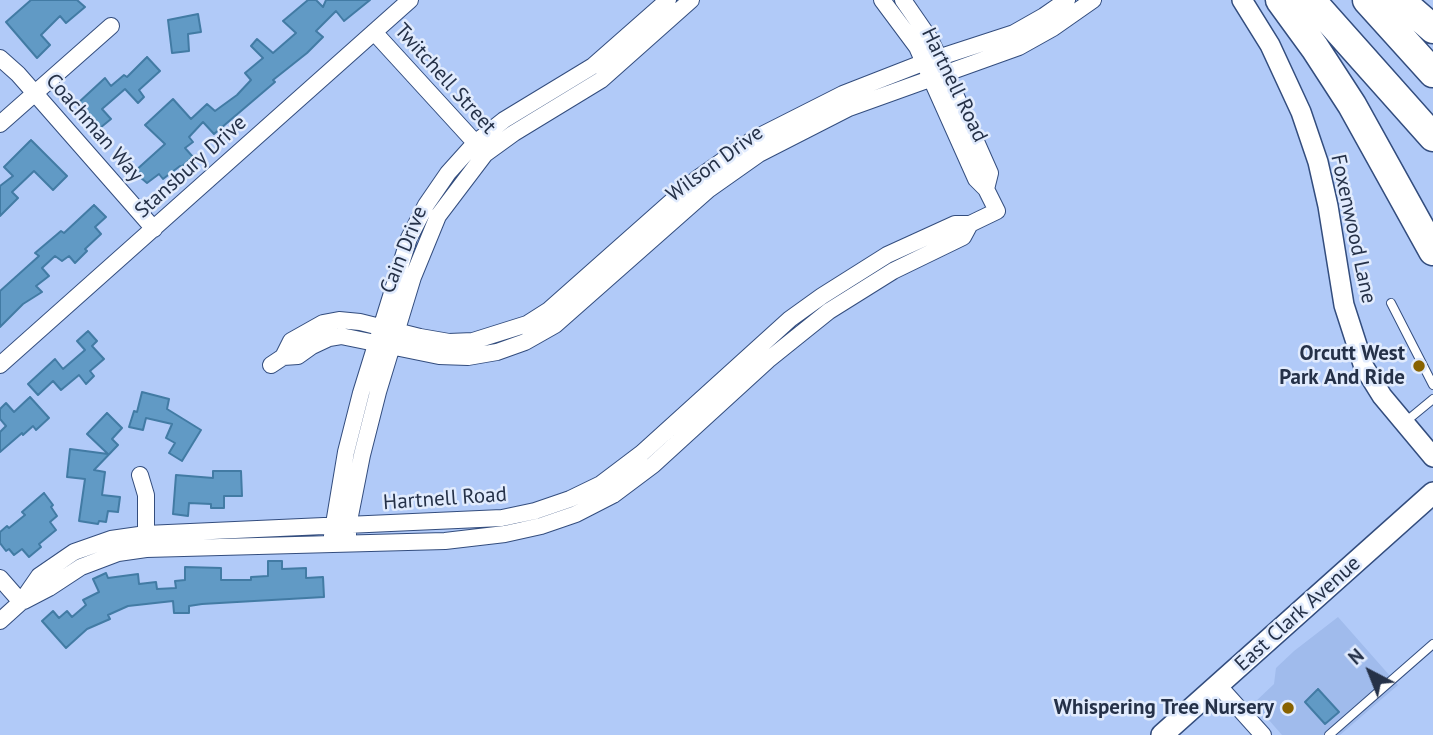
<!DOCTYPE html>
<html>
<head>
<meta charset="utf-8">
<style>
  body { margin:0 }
  #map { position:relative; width:1433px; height:735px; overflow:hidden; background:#b1caf8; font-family:"PT Sans",sans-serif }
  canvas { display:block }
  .north { position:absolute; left:1335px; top:637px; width:70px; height:70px; -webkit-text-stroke:5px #e1ebfd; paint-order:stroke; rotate:318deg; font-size:19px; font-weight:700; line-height:28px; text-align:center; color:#253148 }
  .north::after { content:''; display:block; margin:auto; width:24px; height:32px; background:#253148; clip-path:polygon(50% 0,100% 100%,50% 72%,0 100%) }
</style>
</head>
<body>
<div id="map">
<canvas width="1433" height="735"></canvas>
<div class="north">N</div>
</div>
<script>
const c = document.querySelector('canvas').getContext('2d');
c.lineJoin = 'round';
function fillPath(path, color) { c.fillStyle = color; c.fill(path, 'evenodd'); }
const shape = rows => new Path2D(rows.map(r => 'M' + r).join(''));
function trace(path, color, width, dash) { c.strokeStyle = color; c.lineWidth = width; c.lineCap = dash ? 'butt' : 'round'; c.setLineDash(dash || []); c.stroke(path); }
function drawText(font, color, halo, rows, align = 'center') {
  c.font = font + ' "PT Sans",sans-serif'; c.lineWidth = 5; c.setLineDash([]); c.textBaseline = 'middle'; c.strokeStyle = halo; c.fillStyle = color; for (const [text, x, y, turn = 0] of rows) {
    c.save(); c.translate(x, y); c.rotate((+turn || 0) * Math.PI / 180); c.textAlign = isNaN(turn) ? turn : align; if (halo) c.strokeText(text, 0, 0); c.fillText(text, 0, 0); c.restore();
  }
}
fillPath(shape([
  [1338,617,1398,685,1340,735,1282,735,1254,703,1274,684,1276,668,1294,651]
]), '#a0bbec');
const building = shape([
  [31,0,77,0,85,7,66,23,60,16,41,35,50,45,37,58,6,22,31,0],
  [308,0,316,0,323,7,326,0,370,0,344,21,336,11,316,31,323,37,307,53,273,80,275,82,214,134,203,122,189,137,193,142,185,148,193,157,181,167,180,166,163,179,159,174,147,183,134,172,165,144,145,125,173,99,191,119,207,104,215,111,237,95,251,80,245,73,263,58,251,46,257,39,273,53,296,33,283,21,308,0],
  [198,14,201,32,188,34,189,51,172,53,168,20,198,14],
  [147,57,160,71,139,90,144,97,138,103,125,89,102,109,111,119,100,128,78,103,105,78,111,86,124,75,127,77,147,57],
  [31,140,67,176,53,190,34,171,12,192,18,198,0,216,0,186,13,176,4,167,31,140],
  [94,205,106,217,95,227,101,234,85,249,87,251,75,263,69,256,62,261,55,256,42,268,49,276,36,286,42,292,23,304,0,327,0,291,39,256,35,253,61,231,64,233,94,205],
  [88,331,97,341,92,346,104,359,90,371,94,376,86,384,79,375,61,390,53,381,38,395,28,384,55,359,63,369,85,350,77,341,88,331],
  [142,392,169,399,167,409,201,430,182,461,169,453,175,443,166,438,172,424,146,418,143,430,129,427,134,411,137,412,142,392],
  [30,397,49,418,36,430,33,426,23,435,22,433,0,452,0,432,6,426,0,419,0,409,6,403,14,412,30,397],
  [107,413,122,428,112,439,118,445,94,470,105,472,102,495,120,497,118,512,108,511,106,522,99,521,98,524,79,521,85,479,67,477,70,449,108,454,87,434,107,413],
  [213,471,241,471,242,496,224,496,224,508,211,508,211,504,189,503,188,516,173,514,176,475,213,478,213,471],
  [44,493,53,505,51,507,57,516,50,522,56,530,39,544,41,547,29,557,22,549,14,555,9,549,6,551,0,543,0,532,7,526,9,528,25,515,22,512,44,493],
  [268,561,282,561,282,569,306,568,306,578,323,577,324,597,202,604,189,606,189,613,174,613,173,601,128,606,108,615,110,619,87,629,66,648,42,621,53,611,59,618,67,611,72,617,86,605,83,600,99,592,93,579,106,573,108,578,138,574,139,584,156,582,157,589,176,588,175,581,185,580,185,567,221,568,221,580,251,580,251,577,268,576,268,561],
  [1318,689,1339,712,1325,724,1305,702,1318,689]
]);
fillPath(building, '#619ac5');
trace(building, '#427ba4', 2);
const service = shape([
  [1391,303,1433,385],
  [1404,423,1433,399],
  [1329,735,1433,644]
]);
const minor = shape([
  [903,0,930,39,939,58,990,173,986,189],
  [374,32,481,149],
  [0,58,18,74,154,229],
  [0,124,111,26],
  [283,357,291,341,323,323,339,320,360,322,420,337,449,342,473,341,527,324,549,310,698,178,752,140,843,94,925,62,1014,33,1044,16,1067,0],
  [0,365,410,0],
  [271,365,283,357,298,356,312,346,329,338,341,336,439,356,468,357,497,352,525,342,555,325,708,190,759,154,849,108,1019,47,1053,28,1093,0],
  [140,475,146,495,146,543],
  [332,536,346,452,361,393,409,238,426,205,448,173,475,143,504,120,593,66,668,0],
  [348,537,348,526,362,455,378,392,413,277,438,216,485,154,514,133,601,80,691,0],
  [0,578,21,602],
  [24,601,49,588,81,567,118,553,146,549,445,541,505,534,541,526,576,514,613,495,653,465,768,360,829,311,893,271,963,237,970,224],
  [0,621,21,602,39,576,74,552,111,539,146,534,502,518,535,511,570,499,601,484,642,453,790,319,822,296,887,255,955,224,970,224,997,211,986,189,976,179,917,47,882,0],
  [1218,685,1263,735]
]);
const tertiary = shape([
  [1242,0,1270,45,1301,112,1318,162,1328,206,1344,305,1364,367,1382,396,1433,457]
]);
const secondary = shape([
  [1162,735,1433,493]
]);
const motorway = shape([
  [1280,0,1315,48,1352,105,1433,251],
  [1311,0,1433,137],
  [1367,0,1433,73],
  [1400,0,1433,29]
]);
trace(service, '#334d7e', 10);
trace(minor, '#334d7e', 18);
trace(tertiary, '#334d7e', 22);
trace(secondary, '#334d7e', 24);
trace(motorway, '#334d7e', 31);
trace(service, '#fff', 8);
trace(minor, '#fff', 16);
trace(tertiary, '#fff', 19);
trace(secondary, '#fff', 21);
trace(motorway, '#fff', 28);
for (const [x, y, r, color] of [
  [1419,366,7,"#886200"],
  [1288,708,7,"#886200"]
]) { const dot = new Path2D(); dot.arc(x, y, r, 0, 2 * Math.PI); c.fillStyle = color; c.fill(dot); trace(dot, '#e1ebfd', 2.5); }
drawText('21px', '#253148', '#e1ebfd', [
  ["Twitchell Street",445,79,48],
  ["Hartnell Road",954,85,64],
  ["Coachman Way",94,128,49],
  ["Wilson Drive",715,164,-36],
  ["Stansbury Drive",191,167,-42],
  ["Foxenwood Lane",1353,229,78],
  ["Cain Drive",404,250,-68],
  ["Hartnell Road",445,499,-4],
  ["East Clark Avenue",1298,614,-42]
]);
drawText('bold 21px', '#253148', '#e1ebfd', [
  ["Orcutt West",1405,354],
  ["Park And Ride",1405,378],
  ["Whispering Tree Nursery",1274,708]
], 'right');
</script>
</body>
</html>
